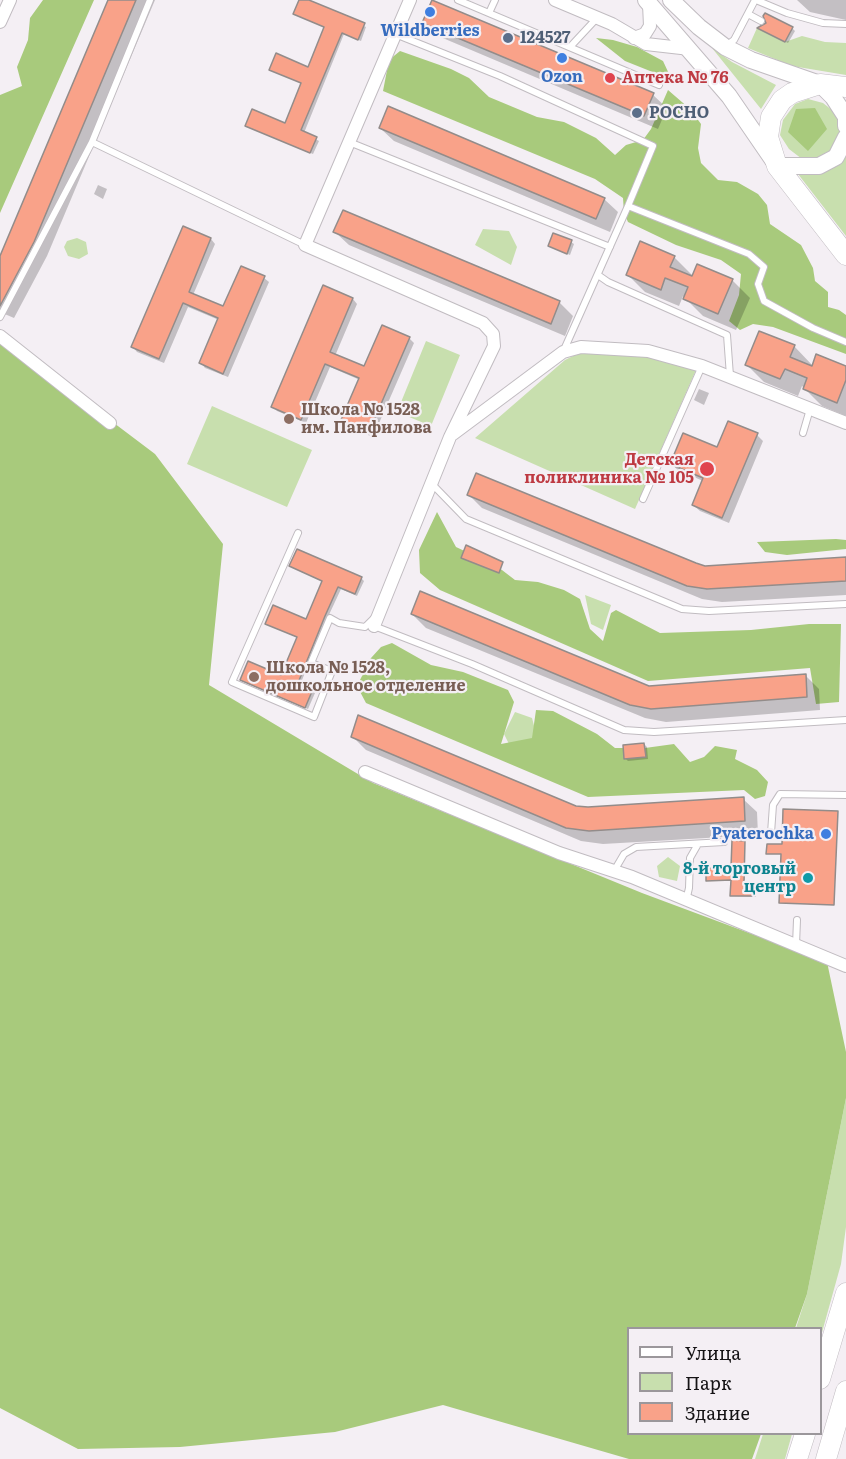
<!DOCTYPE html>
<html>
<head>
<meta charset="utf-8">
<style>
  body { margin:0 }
  #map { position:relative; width:846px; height:1459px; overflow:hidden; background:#f4eff4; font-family:Literata,serif }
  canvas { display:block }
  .legend { position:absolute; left:627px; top:1327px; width:195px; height:108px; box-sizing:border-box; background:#f4eff4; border:2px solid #9b979b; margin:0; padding:8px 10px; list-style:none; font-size:18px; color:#151315 }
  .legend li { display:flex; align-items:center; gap:12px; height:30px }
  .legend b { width:30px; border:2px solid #9b979b }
</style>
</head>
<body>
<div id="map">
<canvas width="846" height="1459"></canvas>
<ul class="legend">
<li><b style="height:8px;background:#fff"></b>Улица</li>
<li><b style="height:16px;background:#c8dfae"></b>Парк</li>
<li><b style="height:16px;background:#f9a289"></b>Здание</li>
</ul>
</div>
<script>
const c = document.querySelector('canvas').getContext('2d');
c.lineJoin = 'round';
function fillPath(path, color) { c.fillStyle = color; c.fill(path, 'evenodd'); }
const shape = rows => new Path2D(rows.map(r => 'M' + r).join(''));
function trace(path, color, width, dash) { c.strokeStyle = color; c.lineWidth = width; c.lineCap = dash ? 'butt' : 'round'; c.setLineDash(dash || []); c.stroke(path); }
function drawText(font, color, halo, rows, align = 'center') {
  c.font = font + ' Literata,serif'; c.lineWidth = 4.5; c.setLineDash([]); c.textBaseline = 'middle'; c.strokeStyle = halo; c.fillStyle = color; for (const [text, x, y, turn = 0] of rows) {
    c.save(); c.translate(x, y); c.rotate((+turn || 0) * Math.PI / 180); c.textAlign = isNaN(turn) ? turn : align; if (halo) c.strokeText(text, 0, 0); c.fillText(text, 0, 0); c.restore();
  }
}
fillPath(shape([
  [757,28,785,42,802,36,825,42,846,43,846,75,792,66,748,48],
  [712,48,732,62,776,85,761,109],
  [808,99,823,103,837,114,843,125,833,153,818,161,802,159,789,149,780,135,783,120,795,104],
  [846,154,846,236,798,174,818,175,841,164],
  [483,229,509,231,517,247,511,265,475,245],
  [77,238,86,242,88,254,79,259,68,256,64,247,67,241],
  [426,341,460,355,431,426,397,412],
  [583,351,638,354,696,370,635,509,475,438,565,360],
  [212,406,312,450,287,507,187,464],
  [585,595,611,605,603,630,591,624],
  [515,712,532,718,537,737,510,746,504,734],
  [668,857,680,866,677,881,659,877,657,866],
  [846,1098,846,1227,841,1264,821,1336,820,1328,796,1328,807,1294],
  [763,1434,792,1434,785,1459,755,1459]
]), '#c8dfae');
fillPath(shape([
  [43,0,94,0,0,213,0,95,22,86,17,67,28,40,30,18],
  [596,38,613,40,637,47,663,61,670,76,655,73,625,61],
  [400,51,451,69,469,78,489,97,537,117,564,122,596,138,615,155,626,145,643,140,651,129,668,90,690,109,701,124,698,148,701,163,718,180,737,182,758,194,767,205,770,224,801,245,813,268,815,281,828,292,828,307,839,310,846,315,846,354,773,327,753,324,740,330,729,321,739,295,741,274,721,260,676,245,628,222,624,213,623,198,595,179,383,91,389,60],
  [815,108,827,129,808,151,788,132,796,109],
  [0,337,155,454,223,544,209,685,373,783,642,893,827,962,846,1052,846,1098,807,1294,795,1328,628,1328,628,1434,761,1434,752,1459,629,1459,443,1405,335,1432,180,1447,78,1449,0,1408],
  [437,512,456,547,471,554,485,557,515,580,538,582,564,590,580,599,590,629,603,641,611,613,616,610,660,633,751,630,809,624,841,624,839,702,816,704,810,668,648,681,440,590,420,573,419,550],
  [836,539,846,540,846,549,787,555,765,552,757,542],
  [392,643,431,665,463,672,508,690,514,702,501,744,532,738,536,710,553,711,597,734,615,748,645,748,674,744,690,762,704,757,715,746,737,750,735,759,757,770,768,782,765,796,755,799,744,790,588,797,366,703,357,686,371,658,381,647]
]), '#a8ca7c');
fillPath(shape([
  [110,0,155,0,47,256,14,318,0,312,0,260],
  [301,0,305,0,366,27,361,41,344,34,304,133,319,141,313,154,247,126,286,125,303,84,271,69,309,69,326,28,295,14],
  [797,0,846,0,846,20,810,12],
  [424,23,653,95,667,108,658,129,438,36],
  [768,24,792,28,795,31,788,43,762,30],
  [380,128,604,199,618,212,610,232,394,141],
  [98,185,107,189,103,199,94,194],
  [344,212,560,303,573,316,565,336,349,245,335,232],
  [184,228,211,239,215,244,193,295,224,308,264,278,269,282,228,377,205,368,201,363,219,320,188,307,164,363,137,352,133,347],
  [571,242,574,244,570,255,550,246],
  [674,257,693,276,732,280,750,298,736,330,703,316,683,296,679,306,645,292,627,274],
  [324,287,353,299,357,304,335,356,365,368,409,338,414,343,373,437,346,426,342,421,360,380,330,367,306,423,277,411,273,406],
  [794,346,813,366,846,368,846,416,822,406,802,386,798,396,764,382,747,365],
  [699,389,709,393,704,405,694,400],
  [757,435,763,441,729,523,700,511,693,505,703,481,678,470,671,464],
  [469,495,705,567,846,558,846,595,722,602,702,599,482,508],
  [291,566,361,578,364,581,357,596,341,589,327,619,300,685,315,693,308,709,242,680,282,677,298,638,267,624,307,621,323,582],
  [412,614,649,687,805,675,819,689,820,710,666,722,645,718,426,628],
  [352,736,576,807,587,808,743,799,757,812,758,835,603,844,581,841,366,750],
  [644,744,647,747,648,759,628,761,625,758],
  [837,813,834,905,782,903,783,854,769,854],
  [745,842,744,885,756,886,756,897,733,896,732,880,708,880,733,869]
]), '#0003');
const building = shape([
  [108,0,136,0,34,242,0,306,0,256,108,0],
  [299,0,309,0,365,23,358,40,342,33,301,130,317,137,310,153,245,126,252,109,285,123,301,83,269,70,276,53,308,67,324,27,293,14,299,0],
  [432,0,654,93,644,116,422,23,432,0],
  [765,13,793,27,785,42,757,28,766,23,763,16,765,13],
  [388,106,605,198,596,219,379,128,388,106],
  [343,210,560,301,551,324,333,232,343,210],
  [183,226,211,238,189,292,223,306,241,266,265,276,223,374,199,363,218,318,183,303,159,359,131,347,183,226],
  [553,233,572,240,567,254,548,246,553,233],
  [640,241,675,256,670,267,692,276,697,264,733,279,718,314,683,299,688,287,665,278,661,290,626,275,640,241],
  [323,285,353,298,330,352,364,366,382,325,410,337,368,434,340,422,359,378,325,364,301,420,271,407,323,285],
  [759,331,795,345,790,357,812,366,816,354,846,366,846,380,837,403,803,389,807,378,785,369,780,379,745,365,759,331],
  [728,421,758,433,722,518,692,505,703,478,670,464,683,433,717,447,728,421],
  [476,473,696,563,705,566,846,557,846,581,707,589,687,586,467,495,476,473],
  [466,545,503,562,499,573,461,558,466,545],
  [297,549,362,577,355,594,338,587,325,616,298,683,313,689,305,708,240,680,248,661,281,675,297,637,265,624,273,605,306,619,322,581,289,566,297,549],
  [420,591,649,686,806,674,807,697,651,709,630,705,411,614,420,591],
  [358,715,576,806,588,807,744,797,745,821,589,831,566,828,351,737,358,715],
  [644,743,646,757,624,759,623,745,644,743],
  [783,809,838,811,834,905,779,903,781,854,766,854,767,844,782,844,783,809],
  [732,840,745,841,744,883,756,884,755,896,730,896,731,880,706,881,706,868,731,867,732,840]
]);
fillPath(building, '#f9a289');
trace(building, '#938c8a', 1.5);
const service = shape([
  [458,0,659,85],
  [756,0,787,13,823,23,846,24],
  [489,13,495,0],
  [748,14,761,21],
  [395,34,500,76,653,146,628,206,563,352],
  [727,45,734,40,755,0],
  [570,47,597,18],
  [92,142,305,245],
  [349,142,610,247],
  [628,206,749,254,764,267,758,284,764,301,813,328,846,342],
  [598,275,608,282,727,335,730,376],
  [0,317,92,142,150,0],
  [803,433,810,409],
  [432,484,466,519,682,609,709,611,846,604],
  [643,499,702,366],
  [298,533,232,682,314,717,332,671,311,663,330,618,339,623,365,627,374,618],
  [374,626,472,664,624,730,654,732,846,720],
  [771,833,773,805,780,794,846,795],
  [614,871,624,854,636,847,724,842],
  [686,901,689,888,690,858,698,844],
  [796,945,797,920]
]);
const minor = shape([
  [555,0,612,24,646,44,690,49],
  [0,22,10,0],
  [634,38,645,34,650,26,649,4],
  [0,336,110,423],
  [453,434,563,352,581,347,648,351,702,366,846,423],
  [374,626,450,437,494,346,493,334,483,323,305,245,410,0],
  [365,772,559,853,632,877,846,966]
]);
const secondary = shape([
  [646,0,729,96,777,166,819,166,836,157,846,137],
  [671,0,699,27,725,47,751,60,820,84,833,97,846,117,846,126]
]);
const primary = shape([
  [846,87,820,84,792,93,782,100,771,117,768,137,777,166,846,255],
  [820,1379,846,1293],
  [797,1459,805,1434],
  [826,1459,846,1391]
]);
trace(service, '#c1bcc1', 8);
trace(minor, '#c1bcc1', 14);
trace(secondary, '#c1bcc1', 18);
trace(primary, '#c1bcc1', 21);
trace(service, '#fff', 6);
trace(minor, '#fff', 12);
trace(secondary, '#fff', 16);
trace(primary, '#fff', 20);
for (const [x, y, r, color] of [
  [430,12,6,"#3f7fe0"],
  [508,38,6,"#5c6f8a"],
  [562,58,6,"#3f7fe0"],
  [610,78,6,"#e0444e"],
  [637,113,6,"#5c6f8a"],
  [289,419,6,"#8d6e63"],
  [707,469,8,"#e0444e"],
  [254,677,6,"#8d6e63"],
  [826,834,6,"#3f7fe0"],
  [808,878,6,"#0f9aa8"]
]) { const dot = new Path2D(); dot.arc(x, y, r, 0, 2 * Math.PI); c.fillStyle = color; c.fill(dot); trace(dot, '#f4eff4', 2); }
drawText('bold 16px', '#366cbe', '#f4eff4', [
  ["Wildberries",430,31],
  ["Ozon",562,77],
  ["Pyaterochka",814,834,"right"]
]);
drawText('bold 16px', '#4e5e75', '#f4eff4', [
  ["124527",520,38],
  ["РОСНО",649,113]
], 'left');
drawText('bold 16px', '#be3a42', '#f4eff4', [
  ["Аптека № 76",622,78],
  ["Детская",694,460,"right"],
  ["поликлиника № 105",694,478,"right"]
], 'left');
drawText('bold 16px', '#785e54', '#f4eff4', [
  ["Школа № 1528",301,410],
  ["им. Панфилова",301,428],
  ["Школа № 1528,",266,668],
  ["дошкольное отделение",266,686]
], 'left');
drawText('bold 16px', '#0d838f', '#f4eff4', [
  ["8-й торговый",796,869],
  ["центр",796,887]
], 'right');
</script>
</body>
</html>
